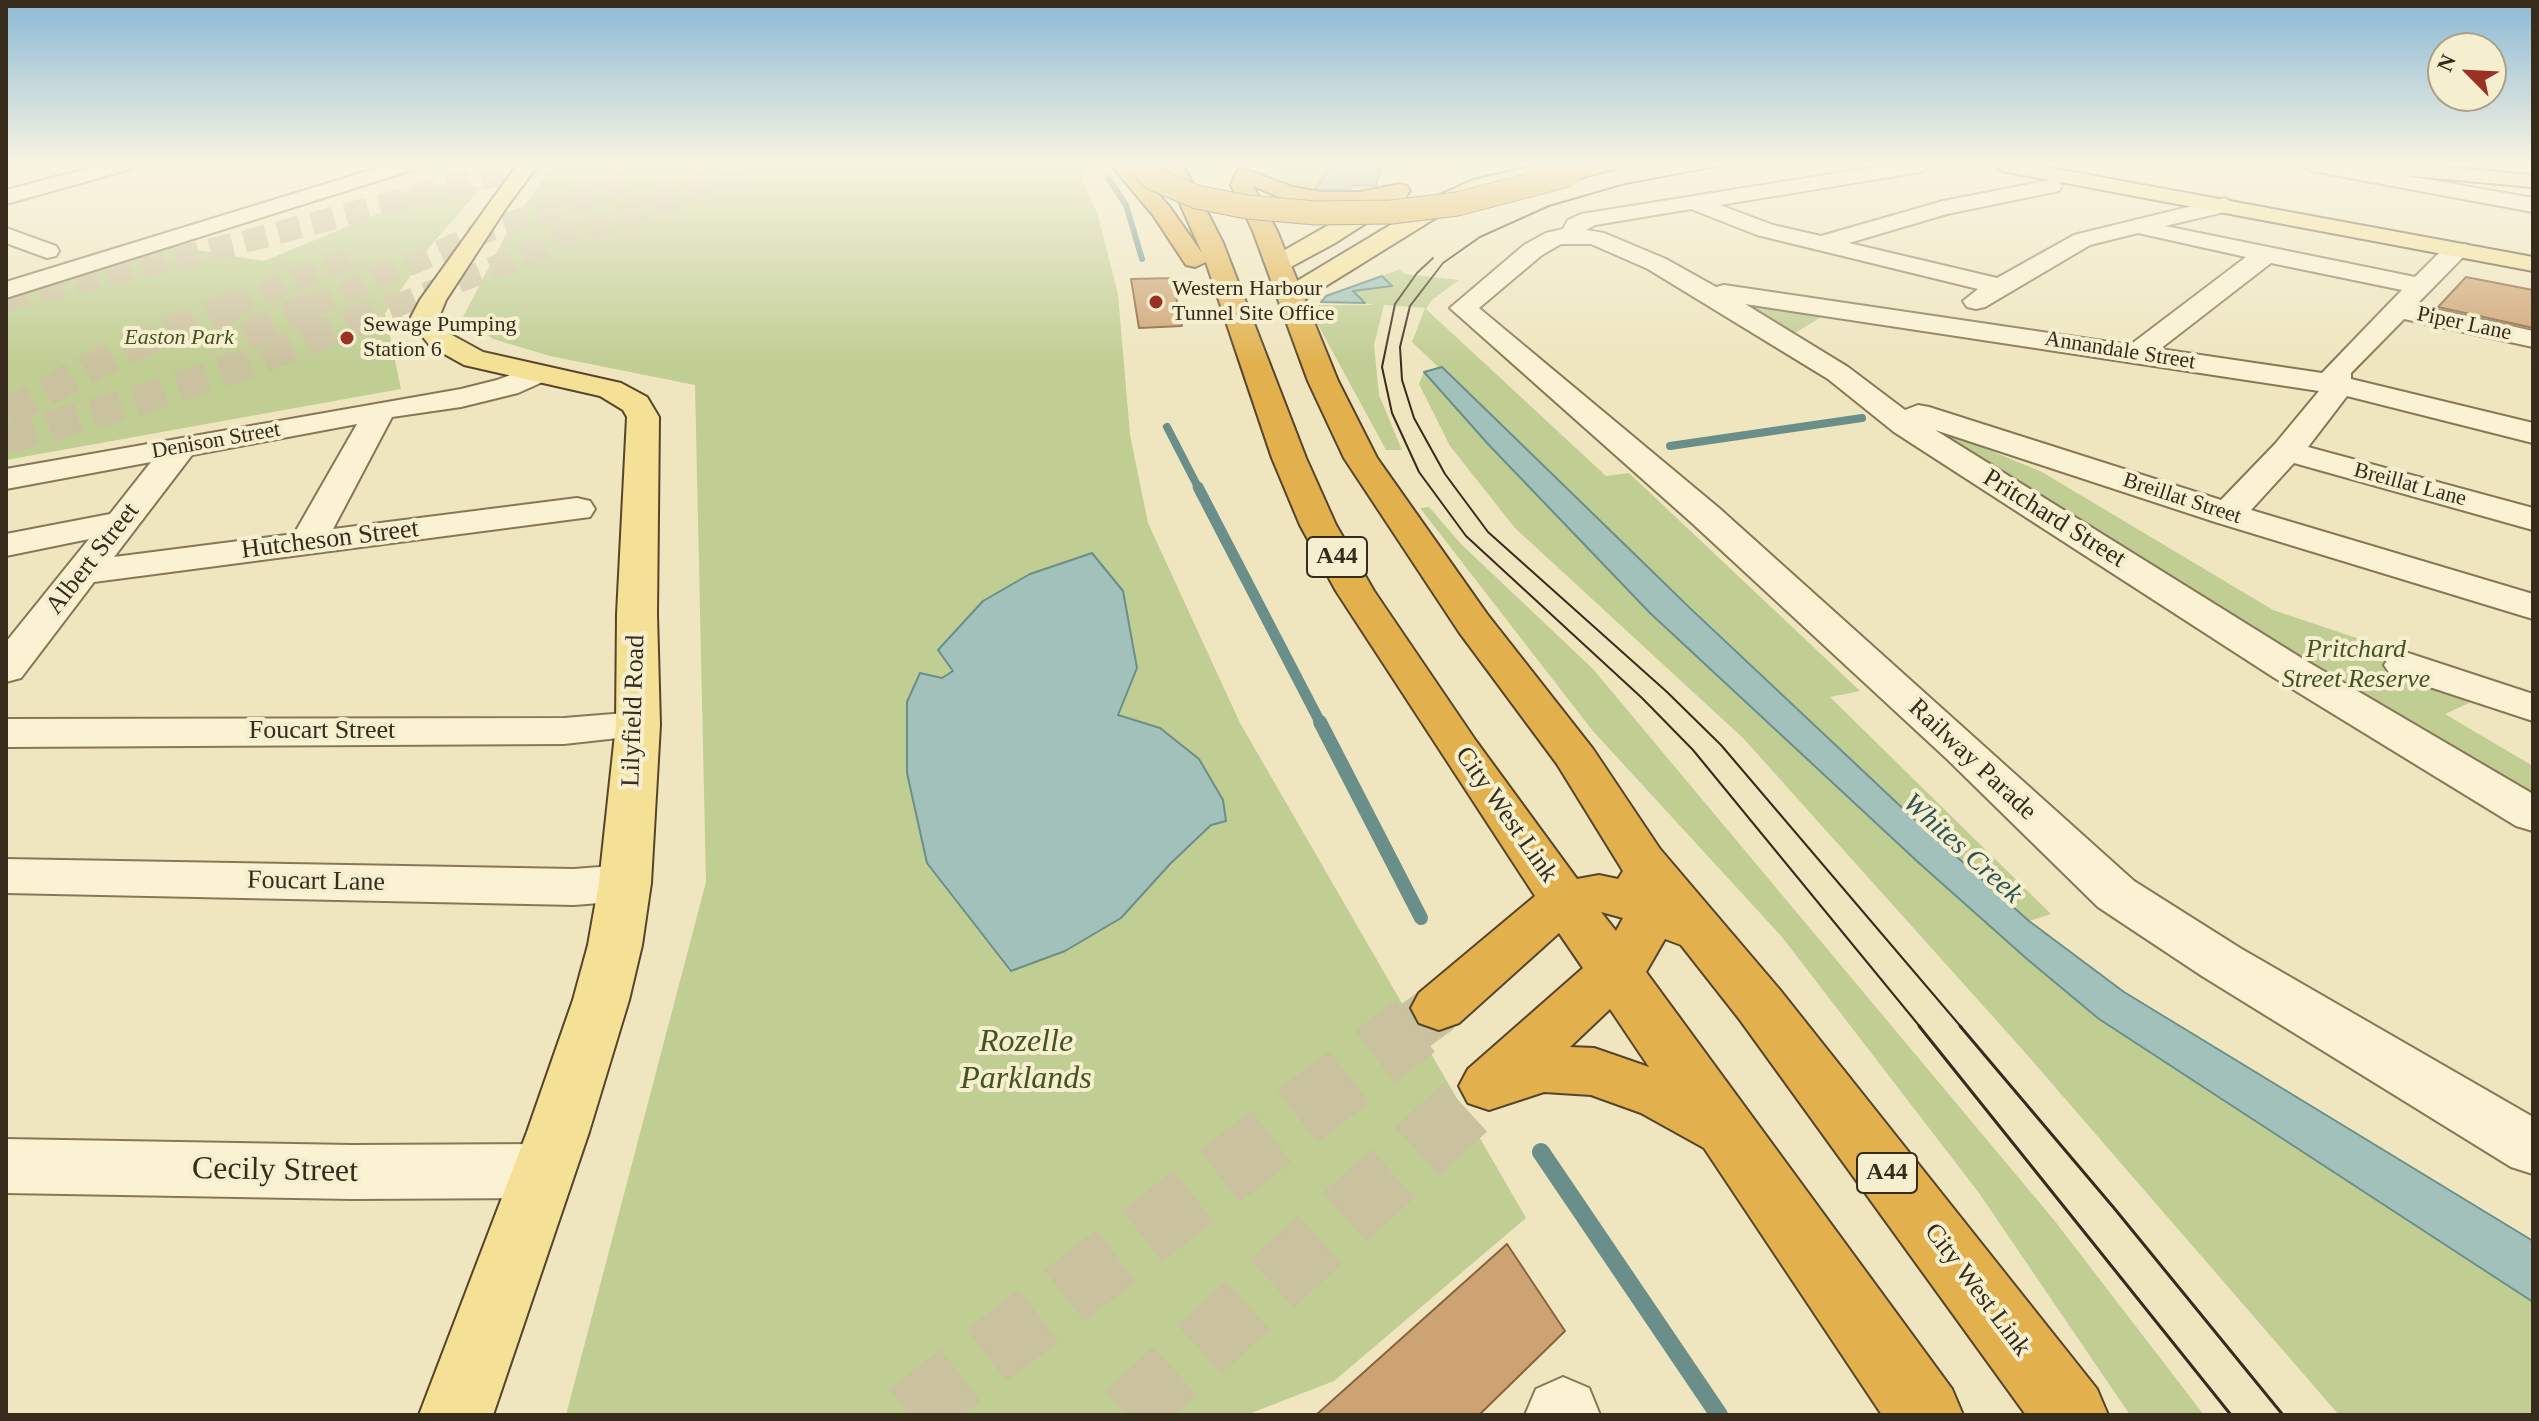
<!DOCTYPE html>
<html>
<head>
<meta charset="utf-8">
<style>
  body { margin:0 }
  #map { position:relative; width:2539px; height:1421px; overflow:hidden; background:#efe6bf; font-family:"Times New Roman",serif }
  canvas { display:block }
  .frame { position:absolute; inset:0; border:8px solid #372c1c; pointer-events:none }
  .north { position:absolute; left:2427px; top:32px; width:80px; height:80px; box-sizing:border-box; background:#f6efcf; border:2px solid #aaa187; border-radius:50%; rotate:294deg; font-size:22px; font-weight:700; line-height:32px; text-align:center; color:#372c1c }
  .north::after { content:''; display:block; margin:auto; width:28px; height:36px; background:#993125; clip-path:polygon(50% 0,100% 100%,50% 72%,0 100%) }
</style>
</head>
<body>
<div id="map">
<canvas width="2539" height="1421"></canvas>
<div class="frame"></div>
<div class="north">N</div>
</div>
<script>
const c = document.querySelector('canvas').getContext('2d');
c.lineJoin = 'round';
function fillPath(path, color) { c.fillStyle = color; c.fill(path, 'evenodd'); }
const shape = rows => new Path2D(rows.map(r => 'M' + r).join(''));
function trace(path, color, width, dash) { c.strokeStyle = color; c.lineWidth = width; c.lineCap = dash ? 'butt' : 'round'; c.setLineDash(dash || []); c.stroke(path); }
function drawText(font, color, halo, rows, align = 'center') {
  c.font = font + ' "Times New Roman",serif'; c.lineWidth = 8; c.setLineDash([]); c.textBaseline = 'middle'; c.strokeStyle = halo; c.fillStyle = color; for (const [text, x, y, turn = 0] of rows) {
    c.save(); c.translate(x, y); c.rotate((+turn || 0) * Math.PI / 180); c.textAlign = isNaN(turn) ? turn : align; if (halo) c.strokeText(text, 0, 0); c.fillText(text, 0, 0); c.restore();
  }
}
fillPath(shape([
  [554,165,1084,165,1082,181,1098,215,1118,294,1130,435,1148,523,1240,723,1526,1218,1334,1381,1246,1415,566,1415,706,882,695,385,550,356,493,339,463,317,514,219],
  [1266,165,1332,165,1315,189,1287,183],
  [429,183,482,187,432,244,385,313,401,389,6,460,6,300,173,246,264,261,404,203,383,199],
  [1400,269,1405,274,1459,280,1432,300,1426,309,1606,476,1629,473,1860,691,1830,697,2051,914,2029,921,1913,818,1412,342,1425,308,1384,305,1374,345,1379,395,1402,450,1386,450,1317,323,1319,305,1374,305,1365,303,1353,291,1391,285,1382,276],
  [1757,306,1823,316,1795,333,1754,308],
  [1424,372,1488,444,1650,613,2027,959,2099,1019,2533,1302,2533,1415,2339,1415,2022,1049,1743,738,1515,528,1450,446,1419,384],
  [1900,413,2042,472,2273,610,2392,650,2386,666,2482,697,2445,714,2533,766,2533,802],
  [1429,507,1461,544,1593,669,2054,1220,2204,1415,2130,1415,1979,1193,1782,937,1592,730,1420,508]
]), '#c0cd93');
const water = shape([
  [1332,165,1381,165,1376,186,1353,185,1350,190,1315,189,1332,165],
  [1382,276,1392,286,1353,291,1365,303,1321,302,1326,296,1382,276],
  [1442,367,1690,608,1913,818,2029,921,2124,992,2533,1241,2533,1302,2099,1019,2027,959,1919,863,1650,613,1488,444,1424,372,1442,367],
  [1092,553,1123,591,1137,668,1118,715,1160,728,1199,759,1223,800,1226,821,1211,825,1170,864,1121,918,1065,951,1011,971,927,863,907,773,907,702,920,673,942,678,953,671,938,650,983,601,1030,574,1092,553]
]);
fillPath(water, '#a3c1bb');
trace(water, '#6a8f8a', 2);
trace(shape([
  [1108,178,1126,205,1142,259]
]), '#6a8f8a', 6);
trace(shape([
  [1167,427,1199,489],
  [1670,446,1862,418]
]), '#6a8f8a', 8);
trace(shape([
  [1198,487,1321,724]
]), '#6a8f8a', 11);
trace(shape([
  [1320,722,1421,918]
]), '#6a8f8a', 14);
trace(shape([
  [1541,1152,1719,1415]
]), '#6a8f8a', 18);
const building = shape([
  [2466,277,2533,290,2533,328,2438,307,2466,277],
  [1172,278,1182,326,1139,328,1131,279,1172,278],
  [1507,1244,1565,1331,1479,1415,1316,1415,1507,1244]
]);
fillPath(building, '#cea374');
trace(building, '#88633c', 2);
trace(shape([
  [6,299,243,242,534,165],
  [230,307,350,258],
  [311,307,487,231,623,185],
  [393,307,755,165]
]), '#cac19e', 23, [23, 12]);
trace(shape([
  [246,337,315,305],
  [6,413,121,351,235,305],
  [6,439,143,399,251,362,398,305]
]), '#cac19e', 30, [30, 15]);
trace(shape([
  [1412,1028,1439,1008]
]), '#cac19e', 51, [51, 25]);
trace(shape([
  [909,1415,1415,1026],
  [1127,1415,1489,1086]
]), '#cac19e', 65, [65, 33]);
const minor = shape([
  [101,165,134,165,131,169,6,204,6,190,101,165],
  [387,165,418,165,415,169,6,298,6,282,387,165],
  [1888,165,1930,166,1920,172,1720,205,1773,225,1821,236,1943,201,2051,180,2059,181,2062,186,2059,191,1947,214,1849,243,1997,278,2074,235,2225,198,2236,205,2233,210,2165,226,2415,277,2448,244,2466,244,2469,249,2466,254,2416,305,2533,331,2533,347,2404,319,2351,373,2351,379,2533,423,2533,443,2347,396,2308,447,2533,508,2533,530,2294,463,2251,510,2533,594,2533,619,2215,522,1935,430,2303,659,2533,794,2533,831,2516,826,2273,677,1894,432,1828,379,1648,269,1591,244,1561,244,1542,255,1479,308,1719,508,2134,881,2240,948,2533,1117,2533,1174,2511,1167,2202,976,2098,907,1947,759,1693,524,1450,308,1524,245,1546,233,1563,229,1568,220,1581,214,1888,165],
  [1691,209,1757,235,1978,289,1963,301,1967,307,1976,309,1985,307,2090,245,2138,233,2246,257,2130,345,1724,285,1716,287,1666,259,1604,233,1586,230,1595,225,1691,209],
  [2271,263,2402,290,2322,373,2160,349,2271,263],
  [1745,304,2319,391,2275,444,2221,500,1929,407,1918,405,1905,410,1848,367,1745,304],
  [2302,165,2346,165,2533,198,2533,212,2312,171,2302,165],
  [6,228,56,246,59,251,56,256,47,258,6,243,6,228],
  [537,365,547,368,552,374,547,380,518,393,461,407,392,417,333,529,577,498,590,501,595,509,590,517,94,582,21,678,6,682,6,642,89,539,6,556,6,534,110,514,151,462,6,489,6,469,461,389,497,380,537,365],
  [357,424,294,534,114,557,192,455,357,424],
  [2405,652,2533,694,2533,721,2390,674,2384,665,2390,656,2405,652],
  [638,712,654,716,660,725,654,734,564,744,6,747,6,719,564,718,638,712],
  [6,859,574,869,625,865,643,871,651,883,643,895,625,901,574,905,6,893,6,859],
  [6,1139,352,1145,543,1144,566,1152,575,1171,566,1190,543,1198,352,1199,6,1193,6,1139],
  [1563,1377,1589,1388,1600,1415,1525,1415,1536,1389,1563,1377]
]);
const major = shape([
  [517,165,538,165,506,208,446,300,439,317,450,334,483,352,621,383,647,397,659,417,657,614,660,725,651,883,642,945,629,1000,589,1132,493,1415,419,1415,527,1132,573,1000,588,945,599,883,616,725,617,614,627,417,623,410,600,396,464,365,430,346,412,323,411,317,420,300,517,165],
  [1538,165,1573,165,1570,169,1489,190,1458,204,1300,302,1291,304,1282,302,1278,296,1282,290,1442,194,1473,180,1538,165],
  [1992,165,2035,165,2533,257,2533,271,2002,171,1992,165],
  [2346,165,2423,165,2533,175,2533,187,2356,171,2346,165],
  [1397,186,1405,188,1408,193,1405,198,1335,243,1287,269,1269,269,1266,264,1269,259,1397,186]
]);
const highway = shape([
  [1111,165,1132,165,1169,206,1202,253,1163,165,1183,165,1223,243,1306,458,1336,525,1374,591,1476,741,1577,879,1599,875,1618,879,1623,871,1557,764,1459,632,1344,458,1308,381,1253,231,1231,185,1237,171,1244,169,1293,187,1320,192,1360,192,1399,184,1407,186,1410,191,1399,198,1360,206,1320,206,1279,197,1253,186,1277,231,1338,381,1377,458,1487,614,1593,749,1660,849,1780,990,2097,1389,2108,1415,2026,1415,1740,1020,1681,945,1665,939,1646,972,1952,1389,1963,1415,1882,1415,1704,1148,1641,1113,1591,1095,1544,1092,1489,1110,1468,1103,1459,1086,1468,1069,1583,968,1559,933,1459,1023,1439,1030,1419,1023,1411,1008,1419,993,1535,896,1336,591,1300,525,1272,458,1206,262,1195,267,1186,265,1153,215,1111,165],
  [1601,912,1623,918,1616,931,1601,912],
  [1610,1009,1649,1067,1594,1048,1570,1047,1610,1009],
  [1583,165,1617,165,1614,169,1568,181,1557,175,1561,171,1583,165]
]);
trace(minor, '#887757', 4);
trace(major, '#56442c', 4);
trace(highway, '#56442c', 4);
fillPath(minor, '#faf2d3');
fillPath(major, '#f4e195');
fillPath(highway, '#e2b14d');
trace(shape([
  [1727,165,1625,184,1549,206,1480,237,1443,263,1410,306,1400,347,1402,380,1414,418,1445,474,1488,532,1667,692,1721,745,1962,1028],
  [1433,258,1417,273,1395,304,1382,367,1392,413,1419,472,1466,536,1642,698,1693,750,1921,1028]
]), '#372c1c', 2);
trace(shape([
  [1919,1026,2231,1415],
  [1960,1026,2114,1208,2283,1415]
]), '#372c1c', 3);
const highwayBridge = shape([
  [1140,165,1154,179,1197,197,1247,207,1316,213,1391,212,1457,204,1568,175]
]);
trace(highwayBridge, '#56442c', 25, []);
trace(highwayBridge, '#e2b14d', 23);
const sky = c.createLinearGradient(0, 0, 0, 364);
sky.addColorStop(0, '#8cb9d6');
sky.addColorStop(0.45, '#f8f4e2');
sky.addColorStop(1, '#f8f4e200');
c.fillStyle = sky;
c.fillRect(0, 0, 2539, 364);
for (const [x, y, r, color] of [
  [1156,302,8,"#993125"],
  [347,338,8,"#993125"]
]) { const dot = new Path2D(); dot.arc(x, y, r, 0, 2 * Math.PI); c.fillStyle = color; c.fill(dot); trace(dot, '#f6efcf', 3); }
drawText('22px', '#372c1c', '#f6efcf', [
  ["Western Harbour",1172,289],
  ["Tunnel Site Office",1172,314],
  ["Sewage Pumping",363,325],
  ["Station 6",363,350]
], 'left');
drawText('22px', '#372c1c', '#f6efcf', [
  ["Piper Lane",2464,324,12],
  ["Annandale Street",2120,351,9],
  ["Denison Street",216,441,-10],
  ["Breillat Lane",2410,485,15],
  ["Breillat Street",2182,499,18]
]);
drawText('italic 22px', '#425422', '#f6efcf', [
  ["Easton Park",179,338]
]);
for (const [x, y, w] of [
  [1337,557,60],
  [1887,1173,60]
]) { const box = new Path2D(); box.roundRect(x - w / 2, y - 20, w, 40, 6); c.fillStyle = '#f6efcf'; c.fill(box); trace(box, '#372c1c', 2); }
drawText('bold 24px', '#372c1c', null, [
  ["A44",1337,557],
  ["A44",1887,1173]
]);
drawText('26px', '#372c1c', '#f6efcf', [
  ["Pritchard Street",2054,519,32],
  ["Hutcheson Street",330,540,-7],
  ["Albert Street",93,559,-52],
  ["Lilyfield Road",634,711,-88],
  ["Foucart Street",322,731],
  ["Railway Parade",1972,760,43],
  ["City West Link",1506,815,55],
  ["Foucart Lane",316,882,1],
  ["City West Link",1977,1290,53]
]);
drawText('italic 26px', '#425422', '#f6efcf', [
  ["Pritchard",2356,650],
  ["Street Reserve",2356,680]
]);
drawText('italic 28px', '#2b5658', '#f6efcf', [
  ["Whites Creek",1962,849,42]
]);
drawText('italic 32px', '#425422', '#f6efcf', [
  ["Rozelle",1026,1043],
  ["Parklands",1026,1080]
]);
drawText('32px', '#372c1c', '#f6efcf', [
  ["Cecily Street",275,1171,1]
]);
</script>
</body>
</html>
